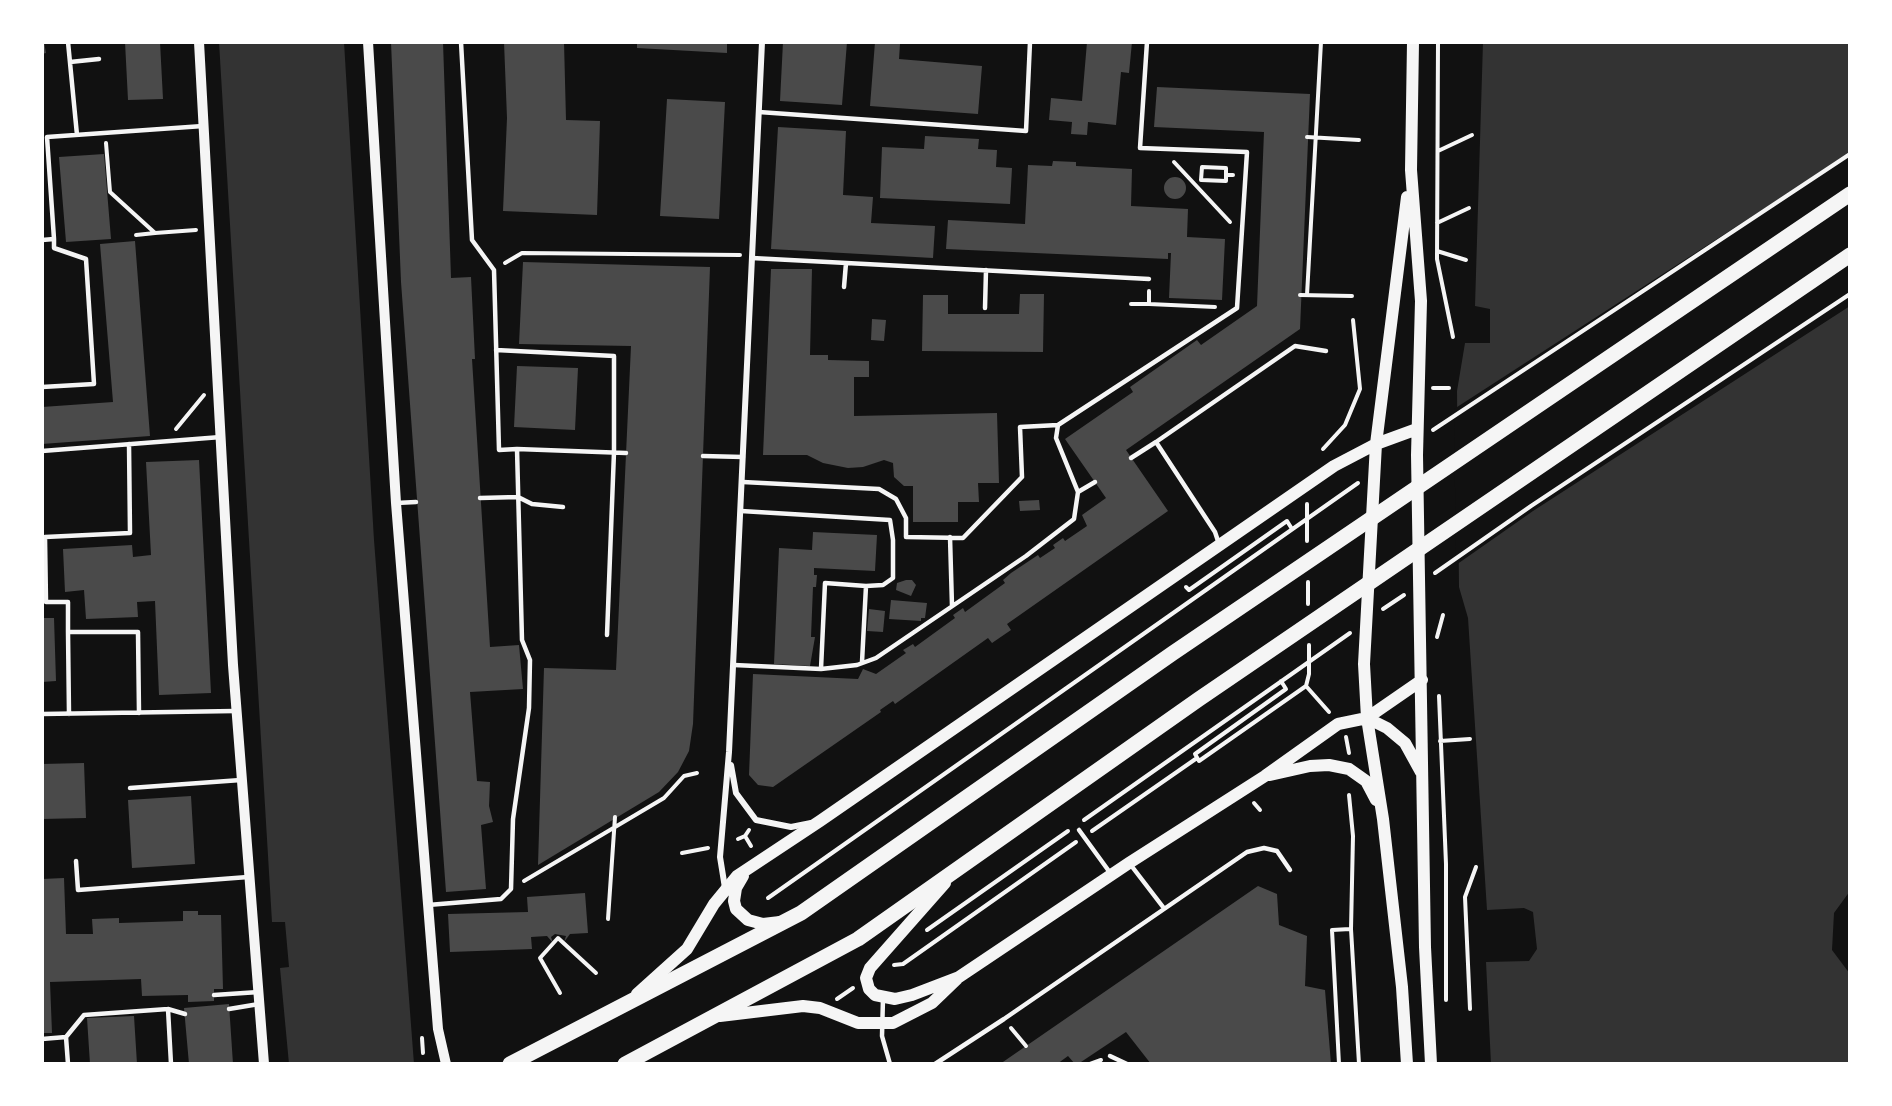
<!DOCTYPE html>
<html>
<head>
<meta charset="utf-8">
<style>
  body { margin:0 }
  #map { position:relative; width:1892px; height:1106px; overflow:hidden; background:#111; font-family:"Fira Sans Condensed",sans-serif }
  canvas { display:block }
  .frame { position:absolute; inset:0; border:44px solid #fff; pointer-events:none }
</style>
</head>
<body>
<div id="map">
<canvas width="1892" height="1106"></canvas>
<div class="frame"></div>
</div>
<script>
const c = document.querySelector('canvas').getContext('2d');
c.lineJoin = 'round';
function fillPath(path, color) { c.fillStyle = color; c.fill(path, 'evenodd'); }
const shape = rows => new Path2D(rows.map(r => 'M' + r).join(''));
function trace(path, color, width, dash) { c.strokeStyle = color; c.lineWidth = width; c.lineCap = dash ? 'butt' : 'round'; c.setLineDash(dash || []); c.stroke(path); }
fillPath(shape([
  [219,42,344,42,374,540,414,1064,289,1064,280,968,289,967,285,922,272,922],
  [1483,42,1850,42,1850,891,1834,913,1832,950,1850,974,1850,1064,1491,1064,1486,962,1529,961,1537,949,1533,912,1524,908,1487,910,1468,618,1459,587,1457,391,1465,343,1490,343,1490,309,1475,306]
]), '#333');
fillPath(shape([
  [1850,153,1850,306,1533,511,1456,565,1454,409]
]), '#111');
fillPath(shape([
  [42,42,44,42,46,53,42,54],
  [125,42,160,42,163,99,128,100],
  [391,42,443,42,451,278,471,277,475,359,472,359,490,647,519,645,523,689,470,692,477,781,490,782,489,806,493,822,481,825,486,889,446,892,401,282],
  [504,42,564,42,566,120,600,121,597,215,503,211,507,118],
  [637,42,727,42,727,53,637,48],
  [783,42,847,42,842,105,780,101],
  [875,42,900,44,899,59,982,66,978,114,870,106],
  [1087,42,1132,42,1129,73,1121,72,1116,125,1088,122,1087,135,1071,134,1072,122,1049,120,1051,98,1082,101],
  [1157,87,1310,94,1300,329,1126,450,1168,511,1007,624,1011,630,992,643,988,638,895,704,893,701,880,710,881,712,773,787,758,785,749,775,753,674,858,679,863,669,876,674,906,653,903,650,913,644,915,647,955,618,953,615,963,608,965,612,1005,583,1003,580,1011,573,1038,555,1040,558,1055,548,1053,545,1063,538,1065,541,1087,526,1082,515,1106,498,1065,439,1133,392,1130,387,1197,340,1201,345,1257,306,1264,132,1154,127],
  [667,99,725,102,719,219,660,216],
  [778,127,846,131,843,195,873,197,871,223,935,226,933,258,771,249],
  [925,136,979,139,978,149,997,150,996,167,1012,168,1010,204,880,198,882,147,924,149],
  [104,154,111,239,66,242,59,157],
  [1053,161,1076,162,1076,166,1132,169,1131,206,1188,209,1187,237,1225,239,1222,300,1169,298,1171,253,1168,253,1168,259,946,249,948,220,1025,224,1028,165,1052,166],
  '1164 188a11 11 0 1 1 22 0a11 11 0 1 1-22 0Z',
  [135,241,150,436,42,444,42,407,113,402,100,244],
  [523,262,710,267,693,724,689,751,678,772,659,792,538,865,544,668,616,670,631,346,519,344],
  [771,269,812,269,810,355,828,355,828,360,869,361,869,377,854,377,854,416,997,413,999,483,978,483,979,502,958,502,958,522,913,522,913,486,904,486,894,477,893,463,884,460,863,467,848,468,823,463,807,455,763,455],
  [1020,294,1044,294,1043,352,922,351,923,295,948,295,948,314,1019,314],
  [872,319,886,320,884,341,871,340],
  [517,366,578,368,575,430,514,427],
  [199,460,211,693,159,695,155,601,137,602,138,617,86,619,84,590,65,592,63,549,132,545,133,557,151,555,146,462],
  [1039,500,1040,510,1020,511,1019,501],
  [813,532,877,535,875,571,814,568,814,575,817,575,816,587,813,587,811,637,815,637,810,666,774,664,779,548,812,550],
  [906,580,912,580,916,585,911,596,896,590,897,583],
  [891,600,927,603,925,618,921,618,921,621,889,619],
  [869,609,885,611,883,632,867,631],
  [42,618,54,618,56,681,42,682],
  [84,763,86,818,42,819,42,764],
  [191,796,195,864,132,868,128,800],
  [64,878,66,934,93,934,92,919,119,918,119,923,183,921,183,911,198,911,198,915,221,915,223,989,214,989,214,1001,188,1002,188,995,142,996,141,979,50,982,52,1033,42,1033,42,879],
  [1258,886,1277,894,1279,925,1307,936,1305,986,1325,990,1331,1064,1151,1064,1126,1032,1078,1064,1075,1064,1068,1056,1057,1064,1000,1064],
  [585,893,588,933,570,934,564,942,566,936,555,934,551,937,553,943,547,936,531,937,532,949,450,952,448,914,528,912,527,897],
  [229,1004,233,1064,189,1064,184,1008],
  [134,1016,137,1064,90,1064,87,1018]
]), '#4a4a4a');
trace(shape([
  [1438,42,1437,259,1453,337],
  [1307,137,1359,140],
  [106,143,110,192,155,233,196,230],
  [1438,151,1472,135],
  [1174,162,1230,222],
  [1226,175,1226,181,1201,180,1202,167,1226,168,1226,175,1233,175],
  [1437,223,1469,208],
  [136,235,155,233],
  [1437,251,1466,260],
  [505,263,522,253,740,255],
  [1149,291,1149,304,1215,307],
  [1300,295,1352,296],
  [1307,295,1321,42],
  [1131,304,1149,304],
  [1433,388,1449,388],
  [176,429,204,395],
  [1433,430,1850,154],
  [1323,449,1345,425,1360,389,1353,320],
  [1307,504,1307,541],
  [1435,573,1531,506,1850,294],
  [1308,582,1308,604],
  [1186,587,1189,590,1287,521,1292,529],
  [1383,609,1404,595],
  [1437,637,1443,615],
  [1281,681,1286,689,1195,754,1199,761,1306,686,1309,674,1309,645],
  [1306,686,1329,712],
  [1439,696,1446,864,1446,1000],
  [1346,737,1349,753],
  [1440,741,1470,739],
  [1349,795,1353,836,1351,929,1359,1064],
  [1254,803,1260,810],
  [1084,820,1350,633],
  [1092,831,1197,758],
  [745,836,751,846],
  [738,839,745,836,749,830],
  [682,853,708,848],
  [524,881,664,798,684,776,697,773],
  [768,898,1358,483],
  [608,919,615,817],
  [927,930,1068,831],
  [894,965,903,964,1076,842],
  [560,993,540,958,558,938,596,973],
  [837,999,853,988],
  [1470,1009,1465,897,1476,867],
  [1011,1028,1026,1046],
  [422,1038,423,1053],
  [1090,1064,1101,1060],
  [1339,1064,1332,930,1350,929]
]), '#f5f5f5', 4);
trace(shape([
  [68,42,77,135],
  [70,62,99,59],
  [759,112,1026,131,1030,42],
  [54,239,47,137,203,126],
  [42,240,54,239,54,248,86,259,94,384,42,387],
  [752,258,1149,279],
  [844,287,846,263],
  [985,308,986,270],
  [496,350,614,356,614,452,607,635],
  [1156,442,1295,346,1326,351],
  [517,449,626,453],
  [42,451,221,437],
  [703,456,743,457],
  [1131,458,1156,442,1215,532,1219,544],
  [743,482,879,489,896,499,906,518,906,537,963,538,1022,477,1020,427,1058,425],
  [1078,492,1056,438,1058,425,1237,308,1247,152,1140,148,1147,42],
  [480,498,518,497,532,504,563,507],
  [396,503,416,502],
  [741,511,890,520,893,540,893,578,883,585,866,586],
  [950,537,952,606],
  [68,632,68,602,46,602,45,537,130,533,129,444],
  [734,665,821,669,857,665,876,658,1026,556,1074,519,1078,492,1095,482],
  [821,669,825,583,866,586,862,662],
  [42,714,235,711],
  [69,714,68,632,138,632,139,713],
  [130,788,241,780],
  [1079,830,1111,874],
  [76,861,78,890,248,877],
  [1130,864,1163,907],
  [428,905,501,899,511,889,513,819,529,708,530,660,522,640,517,449,499,450,494,270,472,240,461,42],
  [214,995,259,992],
  [883,998,882,1036,890,1064],
  [168,1009,185,1014],
  [229,1009,259,1004],
  [42,1039,66,1037],
  [1110,1056,1127,1064],
  [68,1064,66,1037,84,1015,168,1009,171,1064],
  [935,1064,1004,1019,1247,852,1264,848,1277,851,1290,870]
]), '#f5f5f5', 4.5);
trace(shape([
  [731,765,736,793,756,820,791,827,811,823],
  [725,888,720,857,729,752,762,42]
]), '#f5f5f5', 6);
trace(shape([
  [199,42,233,665,264,1064],
  [368,42,396,503,438,1029,446,1064]
]), '#f5f5f5', 10);
trace(shape([
  [1413,42,1411,170,1421,301,1417,455,1425,947,1431,1064],
  [1367,718,1387,728,1405,743,1421,772],
  [1270,775,1310,766,1329,765,1349,769,1366,781,1376,800],
  [743,876,736,888,734,901,736,909,748,920,763,924,780,922],
  [945,883,870,968,866,978,869,989,875,995,895,999,912,995,959,977,1129,863,1265,776,1338,724,1367,718,1422,680],
  [637,994,687,949,714,904,737,876,820,821,1334,466,1376,444,1417,429],
  [720,1016,803,1006,820,1008,858,1023,893,1023,932,1003,957,979],
  [1407,1064,1402,987,1383,819,1367,718,1364,664,1376,444,1407,197]
]), '#f5f5f5', 12);
trace(shape([
  [510,1064,801,913,1173,653,1850,194],
  [625,1064,858,939,1199,699,1850,255]
]), '#f5f5f5', 15);
</script>
</body>
</html>
